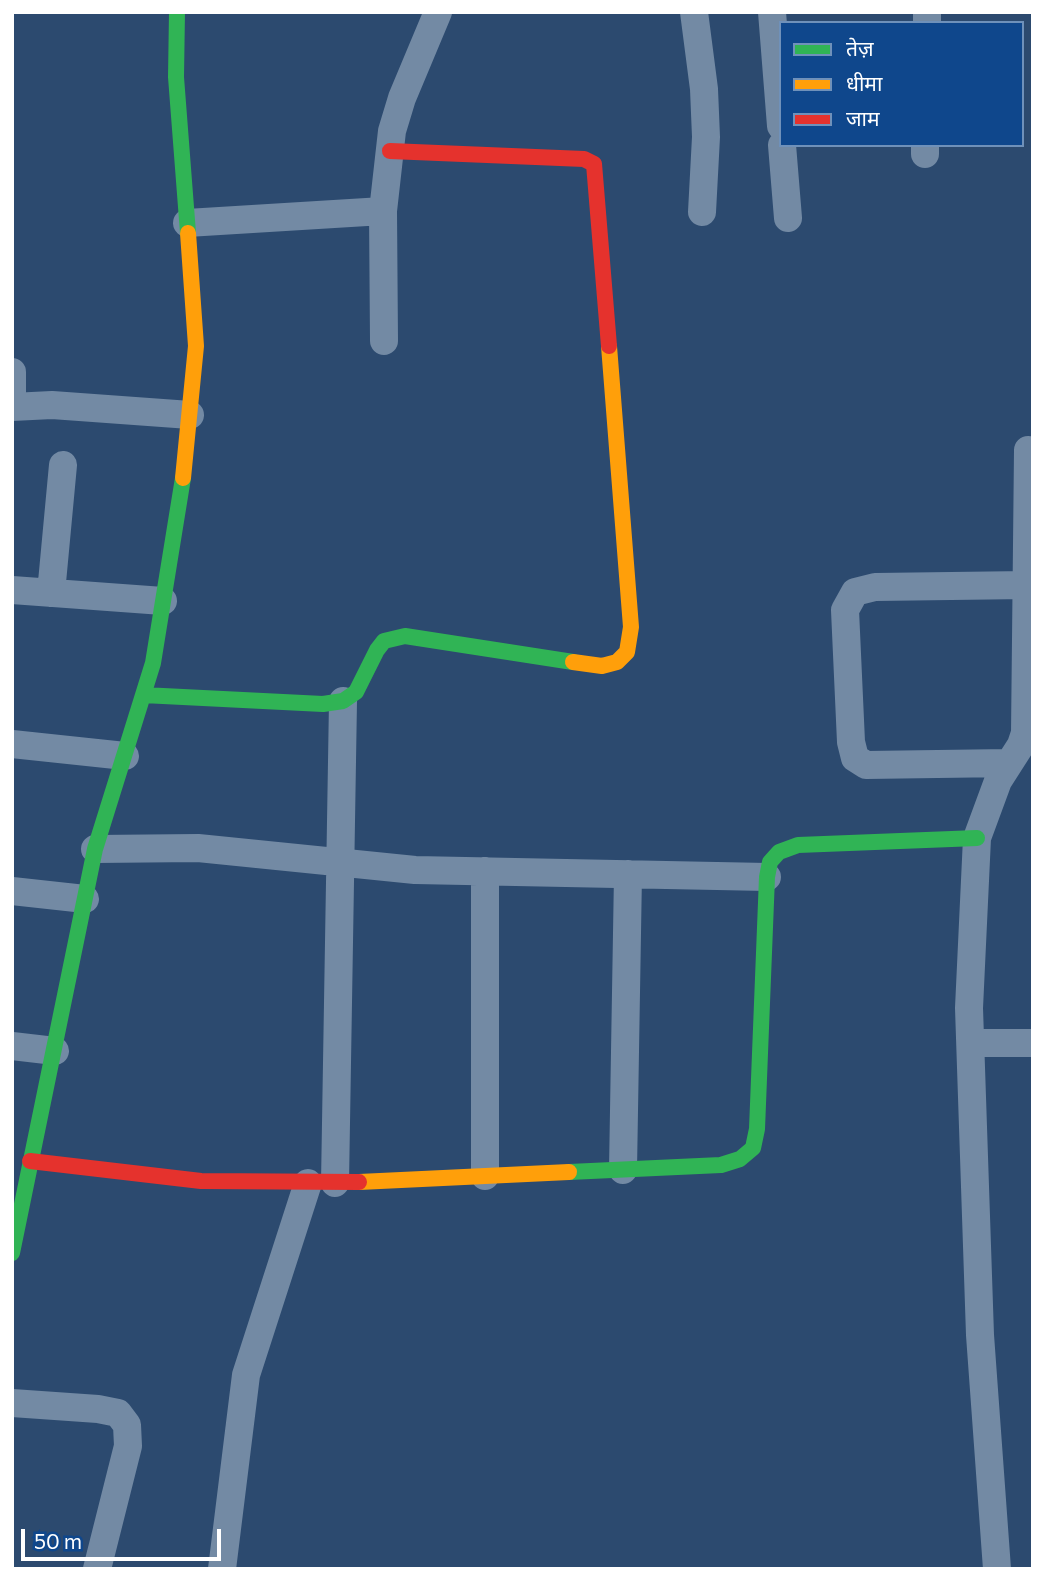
<!DOCTYPE html>
<html>
<head>
<meta charset="utf-8">
<style>
  body { margin:0 }
  #map { position:relative; width:1045px; height:1581px; overflow:hidden; background:#2c4a6f; font-family:Commissioner,"Noto Sans Devanagari",sans-serif }
  canvas { display:block }
  .frame { position:absolute; inset:0; border:14px solid #fff; pointer-events:none }
  .legend { position:absolute; left:779px; top:21px; width:245px; height:126px; box-sizing:border-box; background:#0f478c; border:2px solid #6f91ba; margin:0; padding:9px 12px; list-style:none; font-size:21px; color:#fff }
  .legend li { display:flex; align-items:center; gap:14px; height:35px }
  .legend b { width:35px; border:2px solid #6f91ba }
  .scale { position:absolute; left:21px; top:1529px; width:200px; height:32px; box-sizing:border-box; border:4px solid #fff; border-top:0; padding-left:9px; font-size:21px; line-height:24px; white-space:nowrap; color:#fff; -webkit-text-stroke:5px #0f478c; paint-order:stroke }
</style>
</head>
<body>
<div id="map">
<canvas width="1045" height="1581"></canvas>
<div class="frame"></div>
<ul class="legend">
<li><b style="height:9px;background:#30b455"></b>तेज़</li>
<li><b style="height:9px;background:#ff9f0a"></b>धीमा</li>
<li><b style="height:9px;background:#e5322d"></b>जाम</li>
</ul>
<div class="scale">50 m</div>
</div>
<script>
const c = document.querySelector('canvas').getContext('2d');
c.lineJoin = 'round';
const shape = rows => new Path2D(rows.map(r => 'M' + r).join(''));
function trace(path, color, width, dash) { c.strokeStyle = color; c.lineWidth = width; c.lineCap = dash ? 'butt' : 'round'; c.setLineDash(dash || []); c.stroke(path); }
trace(shape([
  [694,12,704,89,706,137,702,212],
  [772,12,781,126],
  [927,23,927,12],
  [782,145,788,218],
  [925,154,925,145],
  [187,223,383,211],
  [384,341,383,211,392,131,402,98,438,12],
  [12,372,12,392],
  [12,407,52,405,190,415],
  [12,590,163,601],
  [51,593,63,465],
  [12,744,125,756],
  [1009,763,866,765,855,758,851,742,845,610,855,592,875,587,1027,585],
  [95,849,198,848,415,870,767,877],
  [12,891,85,899],
  [971,1043,1033,1043],
  [12,1046,55,1051],
  [623,1170,628,874],
  [485,1176,485,871],
  [335,1183,343,701],
  [12,1403,98,1409,118,1413,127,1425,128,1446,97,1569],
  [222,1569,246,1375,308,1183],
  [997,1569,980,1335,969,1008,977,838,998,781,1021,745,1025,733,1028,450]
]), '#738aa4', 28);
trace(shape([
  [177,12,176,77,188,233],
  [143,695,323,704,343,701,356,692,377,650,384,641,405,636,573,662],
  [569,1172,721,1165,740,1159,753,1148,757,1129,767,877,770,862,779,852,798,845,977,838],
  [12,1253,95,849,153,663,183,478]
]), '#30b455', 16);
trace(shape([
  [183,478,196,346,188,233],
  [573,662,602,666,617,662,627,652,631,627,609,346],
  [359,1182,569,1172]
]), '#ff9f0a', 16);
trace(shape([
  [390,151,584,159,594,164,609,346],
  [30,1161,201,1181,359,1182]
]), '#e5322d', 16);
</script>
</body>
</html>
